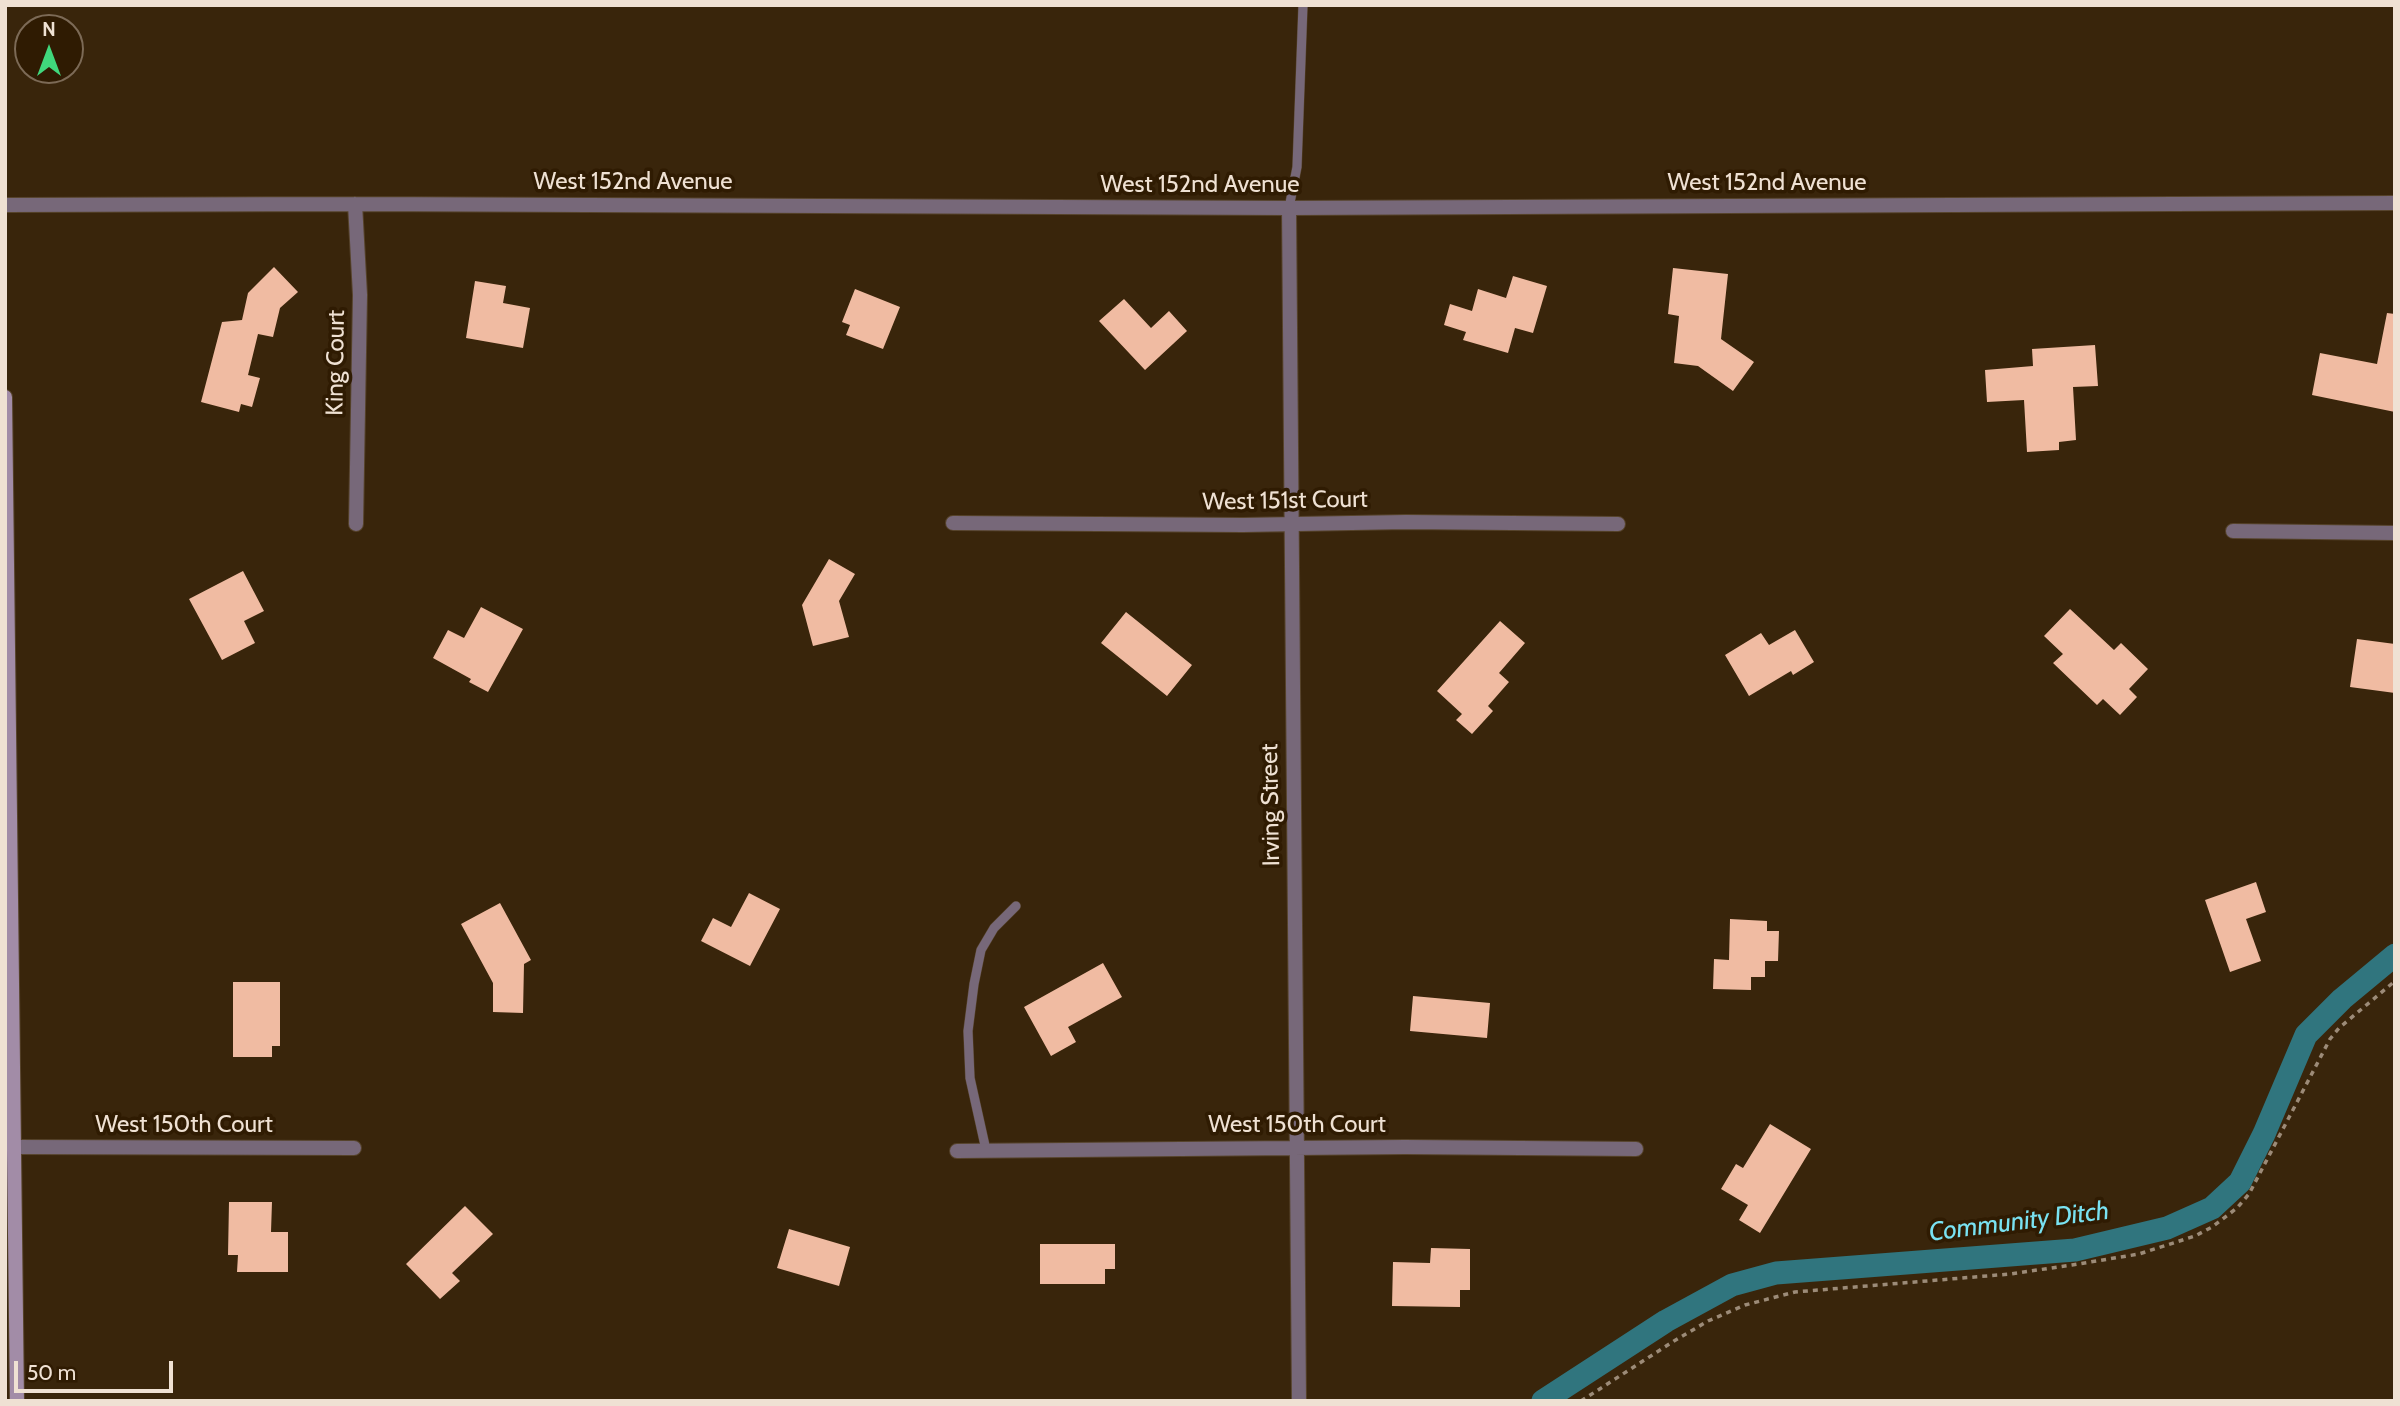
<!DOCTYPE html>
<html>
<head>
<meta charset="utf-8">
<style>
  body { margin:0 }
  #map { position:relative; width:2400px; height:1406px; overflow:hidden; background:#39250b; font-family:Cabin,sans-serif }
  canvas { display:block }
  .frame { position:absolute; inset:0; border:7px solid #efe1d3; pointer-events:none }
  .north { position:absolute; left:14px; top:14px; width:70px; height:70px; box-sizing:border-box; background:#2f1b02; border:2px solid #7c6a56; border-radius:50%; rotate:0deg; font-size:19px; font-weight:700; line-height:28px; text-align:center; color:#efe1d3 }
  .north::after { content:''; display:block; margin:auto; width:24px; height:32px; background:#40d77c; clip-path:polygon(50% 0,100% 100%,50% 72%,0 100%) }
  .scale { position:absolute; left:14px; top:1361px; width:159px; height:32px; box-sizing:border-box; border:4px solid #efe1d3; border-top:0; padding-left:9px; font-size:21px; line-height:24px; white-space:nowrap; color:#efe1d3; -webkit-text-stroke:5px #2f1b02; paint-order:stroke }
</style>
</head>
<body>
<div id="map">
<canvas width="2400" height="1406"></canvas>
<div class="frame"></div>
<div class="north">N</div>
<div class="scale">50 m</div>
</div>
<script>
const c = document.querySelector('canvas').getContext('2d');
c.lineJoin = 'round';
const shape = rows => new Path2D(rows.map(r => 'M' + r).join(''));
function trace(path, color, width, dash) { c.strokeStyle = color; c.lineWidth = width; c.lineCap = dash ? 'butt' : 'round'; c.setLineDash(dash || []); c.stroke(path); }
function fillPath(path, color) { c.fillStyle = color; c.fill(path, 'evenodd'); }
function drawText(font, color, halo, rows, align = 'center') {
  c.font = font + ' Cabin,sans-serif'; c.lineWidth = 7; c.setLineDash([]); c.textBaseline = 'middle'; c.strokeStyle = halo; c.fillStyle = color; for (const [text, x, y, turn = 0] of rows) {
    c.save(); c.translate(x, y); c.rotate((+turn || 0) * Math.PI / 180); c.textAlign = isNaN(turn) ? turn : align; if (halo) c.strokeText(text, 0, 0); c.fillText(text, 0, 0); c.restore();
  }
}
trace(shape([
  [1543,1401,1666,1321,1732,1285,1776,1273,2075,1250,2167,1228,2212,1208,2240,1182,2264,1134,2306,1035,2342,999,2395,955]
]), '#30757e', 23);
fillPath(shape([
  [274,267,298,292,280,308,273,337,258,334,248,375,260,378,252,407,241,404,239,412,201,402,222,322,242,320,248,293],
  [1673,268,1728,274,1721,339,1754,362,1733,391,1698,366,1674,363,1679,316,1668,314],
  [1513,276,1547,286,1533,333,1515,328,1508,353,1463,340,1466,332,1444,325,1450,304,1472,311,1478,289,1506,298],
  [475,281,506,286,503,303,530,308,523,348,466,338],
  [855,289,900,307,883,349,846,335,850,325,842,322],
  [1124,299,1151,328,1169,311,1187,331,1145,370,1099,321],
  [2387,313,2395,314,2395,412,2312,395,2320,353,2377,364],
  [2095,345,2098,386,2073,387,2076,440,2059,442,2059,450,2027,452,2024,400,1987,402,1985,370,2033,366,2032,349],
  [829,559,855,574,839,601,849,637,813,646,802,605],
  [243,571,264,611,244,621,255,643,222,660,189,599],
  [481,607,523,629,488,692,469,682,471,679,433,658,448,630,464,638],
  [2070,609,2114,650,2121,643,2148,669,2129,689,2137,697,2120,715,2103,699,2097,705,2053,663,2063,654,2044,636],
  [1126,612,1192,665,1167,696,1101,643],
  [1500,621,1525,643,1499,673,1509,682,1488,706,1493,711,1472,734,1456,720,1462,714,1437,691],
  [1795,630,1814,662,1793,675,1791,671,1749,696,1725,655,1761,633,1769,645],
  [2357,639,2395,644,2395,693,2350,687],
  [2256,882,2266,912,2246,919,2261,961,2230,972,2205,900],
  [749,893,780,909,750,966,701,941,713,918,731,927],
  [500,903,531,960,524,964,523,1013,493,1012,493,983,461,924],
  [1730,919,1767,921,1767,931,1779,931,1778,961,1765,961,1765,977,1751,977,1751,990,1713,989,1714,959,1729,960],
  [1103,963,1122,997,1068,1027,1076,1042,1051,1056,1024,1007],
  [233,982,280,982,280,1046,272,1046,272,1057,233,1057],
  [1413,996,1490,1003,1487,1038,1410,1031],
  [1770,1124,1811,1149,1760,1233,1739,1220,1748,1205,1721,1189,1736,1164,1743,1168],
  [229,1202,272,1202,271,1232,288,1232,288,1272,237,1272,238,1255,228,1255],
  [465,1206,493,1234,452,1273,460,1281,440,1299,406,1264],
  [789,1229,850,1247,839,1286,777,1268],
  [1040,1244,1115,1244,1115,1269,1105,1269,1105,1284,1040,1284],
  [1431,1248,1470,1249,1470,1290,1460,1290,1460,1307,1392,1306,1393,1262,1430,1263]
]), '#f0bba2');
const service = shape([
  [1289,208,1297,167,1303,5],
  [986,1150,970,1078,968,1031,974,984,981,950,994,928,1016,906]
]);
const minor = shape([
  [355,204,360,295,356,524],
  [5,205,355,204,1289,208,2395,203],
  [1289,208,1299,1401],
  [953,523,1243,525,1406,522,1618,524],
  [2233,531,2395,533],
  [14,1147,354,1148],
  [957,1151,1405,1147,1636,1149]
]);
const secondary = shape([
  [5,397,17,1401]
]);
trace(service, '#56432b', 10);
trace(minor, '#56432b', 16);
trace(secondary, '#56432b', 16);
trace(shape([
  [1581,1401,1674,1341,1708,1321,1745,1305,1795,1292,2010,1274,2072,1265,2139,1254,2195,1236,2212,1227,2237,1208,2249,1194,2330,1039,2339,1028,2395,981]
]), '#9c8b78', 3.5, [5, 5]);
trace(service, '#776879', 9);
trace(minor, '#776879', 14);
trace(secondary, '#a28ca7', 14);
drawText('24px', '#efe1d3', '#2f1b02', [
  ["West 152nd Avenue",633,182],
  ["West 152nd Avenue",1767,183],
  ["West 152nd Avenue",1200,185],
  ["King Court",336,363,-89],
  ["West 151st Court",1285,501,-1],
  ["Irving Street",1271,805,-91],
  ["West 150th Court",184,1125],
  ["West 150th Court",1297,1125]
]);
drawText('italic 26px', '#79e2f2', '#2f1b02', [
  ["Community Ditch",2019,1222,-7]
]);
</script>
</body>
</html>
